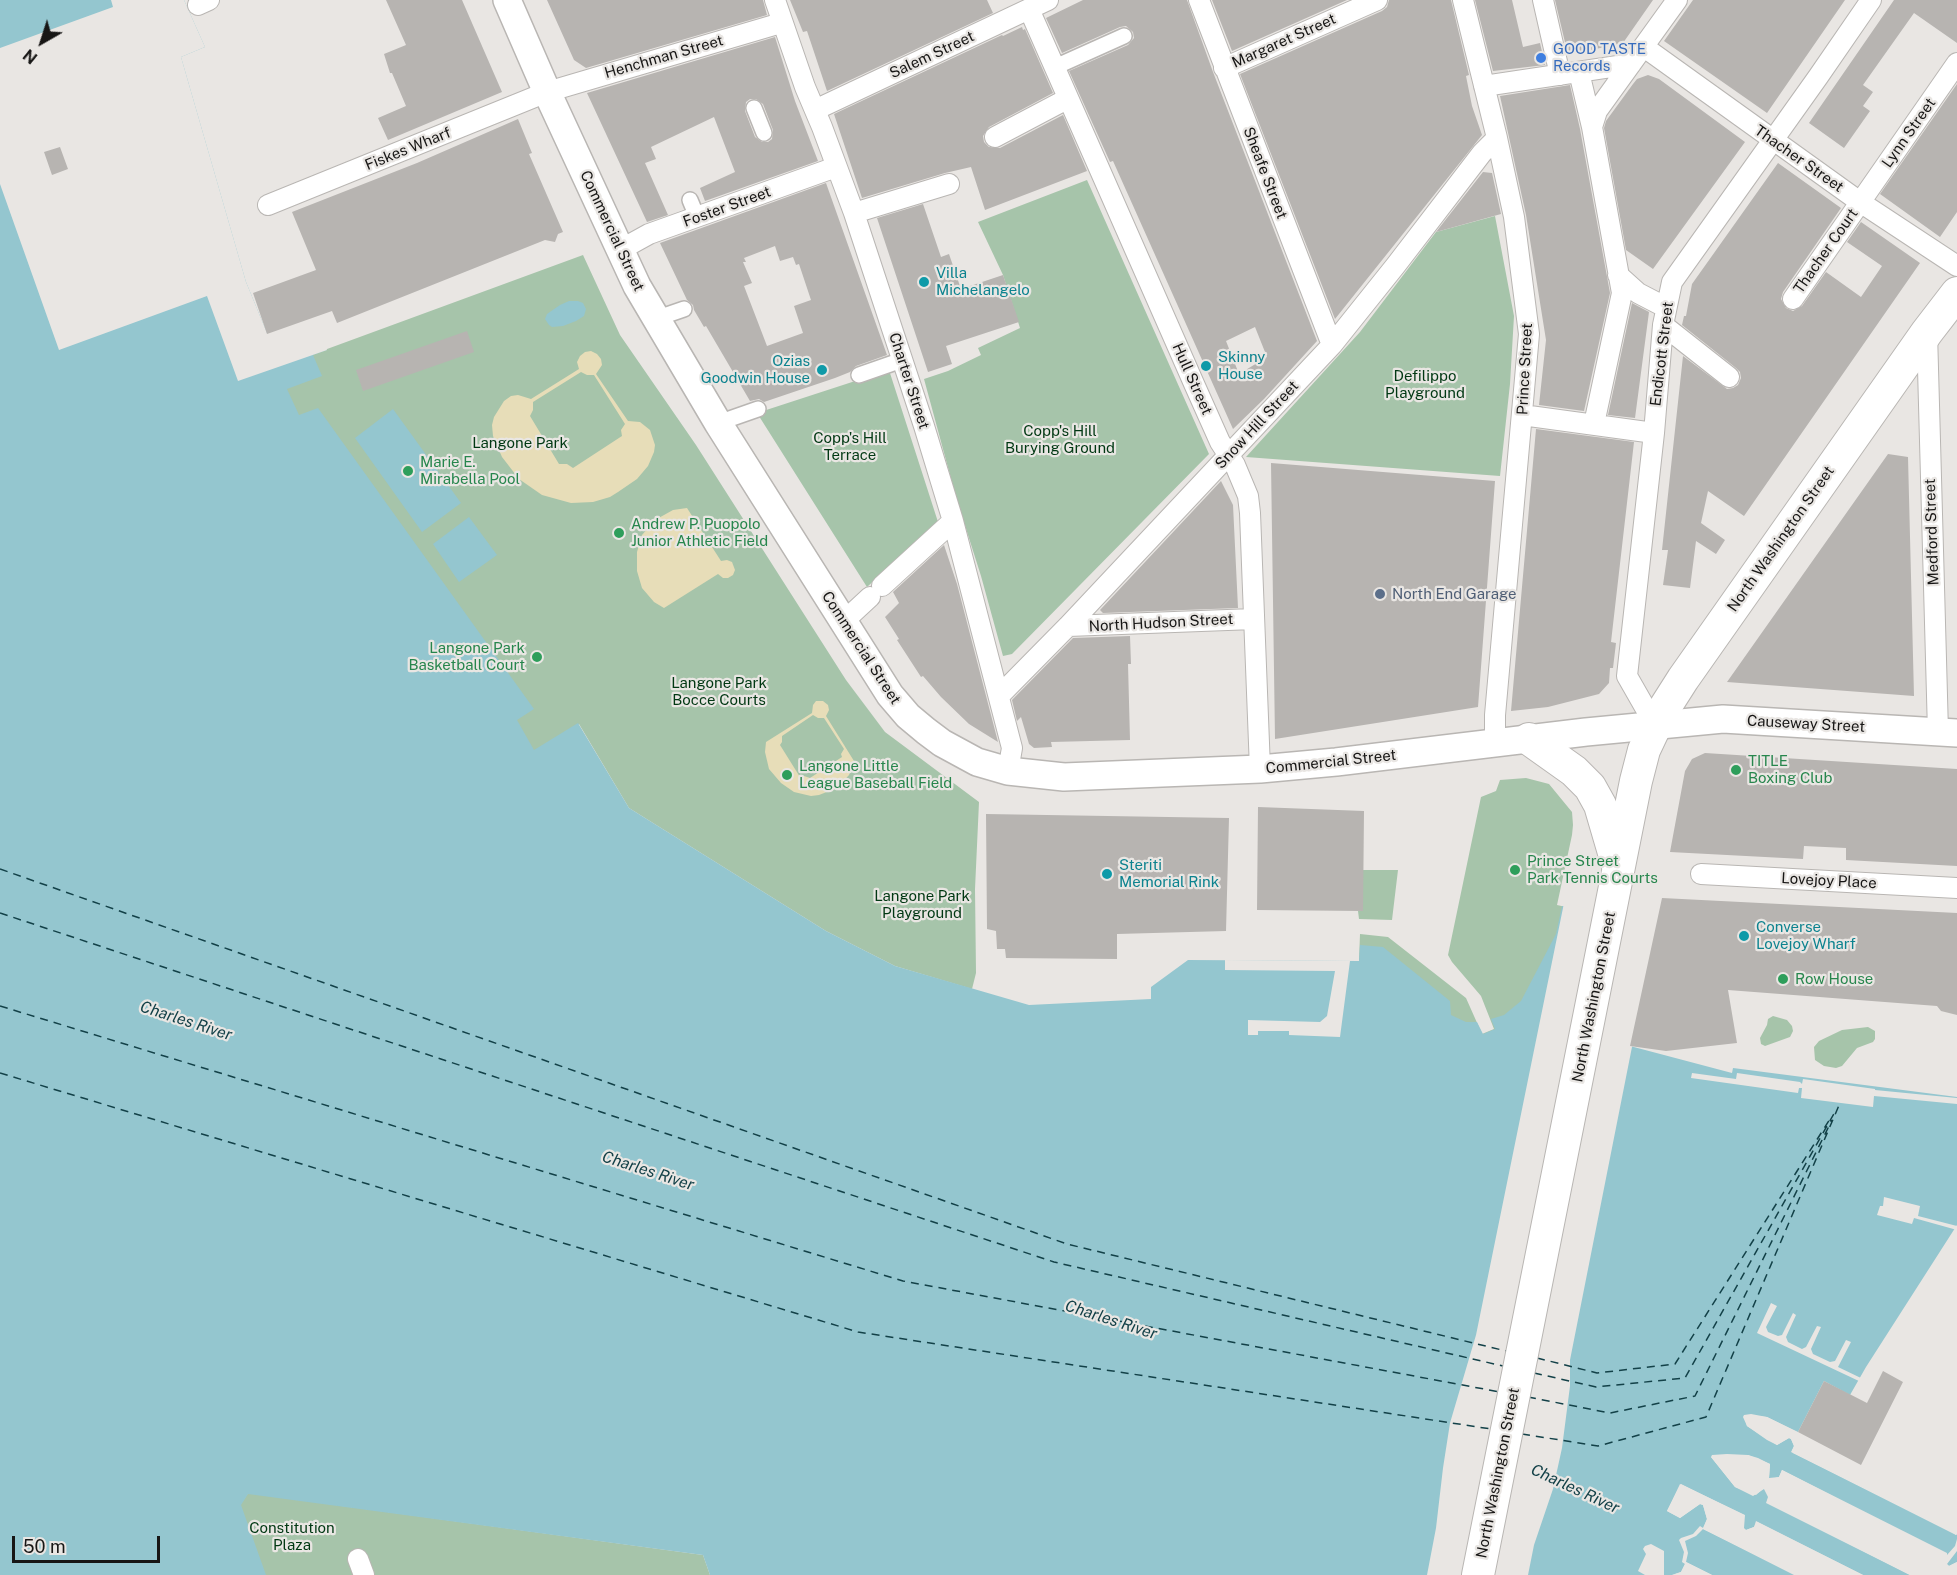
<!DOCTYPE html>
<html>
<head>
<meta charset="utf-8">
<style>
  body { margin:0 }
  #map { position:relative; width:1957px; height:1575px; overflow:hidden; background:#e9e6e3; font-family:"Public Sans",sans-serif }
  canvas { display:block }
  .north { position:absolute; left:12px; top:12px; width:60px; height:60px; -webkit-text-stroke:4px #e9e6e3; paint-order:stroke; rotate:219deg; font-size:16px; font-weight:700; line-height:24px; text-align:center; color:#171615 }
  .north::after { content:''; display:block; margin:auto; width:21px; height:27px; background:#171615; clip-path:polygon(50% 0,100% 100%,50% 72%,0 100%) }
  .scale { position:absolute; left:12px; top:1536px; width:148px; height:27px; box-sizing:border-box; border:3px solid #171615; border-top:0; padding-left:8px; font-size:18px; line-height:21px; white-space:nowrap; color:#171615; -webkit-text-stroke:4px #e9e6e3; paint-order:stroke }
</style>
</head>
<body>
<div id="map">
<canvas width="1957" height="1575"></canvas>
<div class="north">N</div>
<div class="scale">50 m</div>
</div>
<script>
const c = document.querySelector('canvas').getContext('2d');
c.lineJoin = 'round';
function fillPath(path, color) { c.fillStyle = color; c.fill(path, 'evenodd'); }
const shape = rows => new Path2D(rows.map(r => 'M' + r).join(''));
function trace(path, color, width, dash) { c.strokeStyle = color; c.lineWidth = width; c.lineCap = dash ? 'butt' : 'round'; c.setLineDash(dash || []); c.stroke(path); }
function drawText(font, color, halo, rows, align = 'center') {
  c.font = font + ' "Public Sans",sans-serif'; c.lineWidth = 4.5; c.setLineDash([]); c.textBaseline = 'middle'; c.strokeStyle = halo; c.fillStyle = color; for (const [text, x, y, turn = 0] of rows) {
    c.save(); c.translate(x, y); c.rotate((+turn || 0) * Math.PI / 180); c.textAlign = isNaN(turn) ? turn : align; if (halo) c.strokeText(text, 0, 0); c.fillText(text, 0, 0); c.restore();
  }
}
fillPath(shape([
  [1087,180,1209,454,1012,654,1003,656,981,576,956,497,924,379,948,371,981,355,978,348,1020,328,1003,275,978,222],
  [1495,216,1514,316,1510,384,1500,476,1246,457,1360,332,1436,232],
  [583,255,620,335,696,445,846,680,885,732,979,802,975,889,976,973,972,989,895,966,826,931,629,808,579,724,515,765,259,374],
  [889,370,938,522,867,587,757,413],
  [1526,778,1549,784,1572,812,1573,825,1572,835,1557,905,1610,917,1493,1047,1359,961,1360,934,1388,937,1466,998,1482,1034,1494,1029,1481,996,1452,962,1448,955,1481,797,1496,791,1500,780],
  [1363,870,1398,870,1392,920,1359,919,1358,911,1363,911],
  [1773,1016,1787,1020,1792,1026,1793,1031,1790,1037,1765,1046,1761,1044,1760,1038,1767,1025,1768,1019],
  [1868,1027,1875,1031,1875,1039,1873,1042,1857,1048,1842,1066,1836,1068,1824,1066,1815,1060,1814,1047,1819,1041,1842,1030],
  [248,1493,703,1555,710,1575,265,1575,240,1505]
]), '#a6c4aa');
fillPath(shape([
  [591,351,597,354,601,359,602,365,596,374,628,421,640,422,650,430,655,445,654,452,648,466,637,479,618,492,610,497,593,502,571,503,542,495,519,479,502,457,493,436,492,425,494,417,504,401,511,396,518,395,531,399,579,369,577,362,580,356,585,352],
  [581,372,587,375,594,375,625,424,621,430,622,436,573,468,567,464,559,464,530,416,533,410,533,402],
  [687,508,721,561,727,560,732,562,735,570,733,575,728,578,723,578,718,574,664,608,654,602,642,588,637,571,637,552,642,535,655,520,673,510],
  [816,701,823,701,828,705,829,710,826,716,854,761,849,775,837,788,819,795,811,796,794,792,781,783,769,769,765,752,766,742,812,713,813,705],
  [813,715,818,718,824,718,844,749,841,754,842,757,810,778,804,776,800,777,780,745,782,742,782,736]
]), '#e7ddb8');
fillPath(shape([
  [0,0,184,0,205,47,181,57,246,282,267,333,327,350,313,355,322,376,287,389,299,415,318,408,534,709,517,720,534,750,578,723,629,808,826,931,895,966,1029,1005,1151,999,1151,987,1188,960,1359,961,1360,945,1383,947,1450,1001,1451,1015,1466,1022,1477,1022,1483,1034,1495,1029,1491,1019,1504,1015,1521,1001,1556,934,1562,906,1649,925,1630,1046,1732,1073,1733,1068,1957,1097,1957,1225,1866,1367,1850,1395,1824,1381,1798,1432,1767,1417,1744,1415,1747,1426,1777,1445,1789,1438,1791,1439,1794,1446,1792,1451,1793,1453,1956,1535,1957,1534,1957,1562,1949,1566,1943,1561,1947,1555,1782,1470,1779,1477,1771,1479,1769,1478,1770,1464,1748,1455,1711,1457,1735,1487,1756,1495,1764,1488,1769,1497,1767,1501,1771,1504,1910,1575,1863,1575,1757,1522,1754,1527,1746,1530,1744,1529,1744,1515,1681,1484,1667,1511,1680,1518,1700,1504,1703,1505,1707,1519,1703,1529,1794,1575,1712,1575,1686,1562,1681,1572,1672,1575,1664,1575,1664,1551,1651,1544,1645,1546,1643,1549,1646,1554,1638,1571,1645,1575,710,1575,703,1555,248,1494,241,1505,266,1575,0,1575],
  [569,301,578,301,583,303,586,309,584,316,576,321,563,326,552,327,549,325,545,319,547,314,560,305],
  [393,409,461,503,422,532,355,438],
  [469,517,497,555,459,582,433,544]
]), '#94c6cf');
fillPath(shape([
  [111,0,184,0,205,47,181,57,246,282,267,333,314,317,327,350,238,381,207,296,59,350,0,184,0,48,113,7],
  [1564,903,1650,922,1652,925,1650,956,1570,1360,1570,1386,1562,1448,1553,1489,1534,1545,1528,1575,1427,1575,1436,1528,1443,1468,1450,1423,1476,1335],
  [1225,960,1350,961,1340,1037,1289,1035,1289,1031,1258,1031,1258,1035,1248,1035,1248,1020,1320,1022,1327,1016,1335,971,1225,970],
  [1692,1073,1736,1079,1737,1073,1800,1082,1802,1084,1803,1079,1875,1089,1875,1090,1957,1098,1957,1104,1874,1096,1873,1107,1801,1098,1802,1088,1799,1088,1798,1093,1691,1078],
  [1884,1197,1920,1206,1918,1216,1957,1226,1957,1230,1914,1218,1912,1224,1877,1215,1880,1206,1883,1206],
  [1771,1303,1777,1306,1766,1327,1768,1332,1778,1336,1782,1335,1793,1313,1796,1315,1786,1337,1788,1342,1802,1349,1806,1347,1817,1326,1821,1327,1811,1349,1813,1354,1830,1362,1835,1361,1846,1340,1851,1342,1838,1367,1863,1379,1861,1382,1757,1333],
  [1751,1414,1767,1417,1801,1434,1797,1435,1766,1420,1746,1418,1750,1424,1769,1438,1777,1442,1788,1435,1793,1437,1797,1446,1795,1450,1957,1531,1957,1534,1956,1535,1951,1531,1791,1452,1794,1446,1791,1439,1789,1438,1777,1445,1767,1440,1747,1426,1743,1417,1744,1415],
  [1727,1454,1748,1455,1758,1458,1770,1464,1769,1478,1779,1477,1782,1470,1947,1553,1947,1555,1955,1546,1957,1539,1957,1551,1947,1564,1949,1566,1957,1562,1957,1565,1948,1568,1940,1562,1944,1555,1784,1474,1780,1479,1772,1482,1768,1481,1766,1478,1767,1466,1757,1461,1748,1458,1715,1458,1737,1484,1752,1493,1765,1486,1769,1489,1772,1497,1770,1501,1911,1572,1913,1575,1910,1575,1766,1503,1768,1497,1764,1489,1753,1496,1735,1487,1711,1457,1712,1455],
  [1680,1484,1745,1515,1744,1528,1746,1530,1754,1527,1756,1521,1863,1575,1856,1575,1758,1525,1755,1530,1745,1533,1741,1529,1741,1517,1682,1488,1671,1510,1680,1515,1698,1501,1701,1501,1705,1504,1710,1518,1706,1528,1796,1572,1797,1575,1703,1529,1696,1536,1685,1541,1688,1553,1686,1562,1712,1575,1705,1575,1687,1566,1682,1574,1672,1575,1681,1572,1685,1564,1682,1562,1684,1552,1679,1540,1681,1538,1693,1534,1700,1526,1703,1528,1707,1519,1703,1505,1700,1504,1680,1518,1667,1511]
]), '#e9e6e3');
trace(shape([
  [0,869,1067,1244,1506,1351],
  [0,913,1054,1262,1503,1366],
  [0,1006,903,1281,1500,1392],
  [0,1073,858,1332,1491,1429],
  [1537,1358,1597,1373,1675,1364,1830,1119],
  [1534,1373,1596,1387,1685,1378,1836,1110],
  [1528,1397,1610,1413,1695,1396,1832,1120],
  [1522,1434,1598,1446,1706,1417,1840,1103]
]), '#134148', 1.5, [8, 6]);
fillPath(shape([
  [386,0,462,0,502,92,388,140,378,118,406,106,392,73,390,73,384,54,406,45],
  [547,0,763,0,767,15,586,68,574,60],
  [790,0,987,0,993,13,827,91,807,31,803,32],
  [1083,0,1187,0,1213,72,1317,341,1264,399,1233,429,1113,161,1110,162,1069,71,1128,45,1134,38,1133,32,1126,26,1120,27,1062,53,1046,18],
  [1255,327,1267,357,1239,374,1226,341],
  [1212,0,1347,0,1232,51],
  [1389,0,1451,0,1469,75,1466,76,1472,106,1482,135,1335,319,1240,74,1382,11,1387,7],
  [1475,0,1512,0,1523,47,1540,43,1545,65,1493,71],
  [1555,0,1653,0,1623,43,1568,55],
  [1693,0,1845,0,1767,113,1664,41],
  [1894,0,1957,0,1957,43,1914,13,1863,85,1873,92,1863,106,1870,111,1844,148,1809,123],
  [1022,27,1023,30,1025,29,1053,93,989,127,983,136,984,142,989,147,1000,148,1063,115,1087,171,985,210,971,167,945,173,862,198,834,114,1002,35,1003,36],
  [775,37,795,101,818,161,705,201,700,188,735,172,714,117,651,147,656,159,645,163,668,215,647,222,587,93],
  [750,99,756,99,763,104,773,130,772,139,768,142,762,142,755,137,745,111,746,102],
  [1648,75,1659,79,1745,142,1653,269,1626,250,1604,128,1606,121,1633,84,1637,79],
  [1957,84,1957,212,1940,237,1880,194],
  [1570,85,1580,129,1610,293,1584,411,1539,405,1546,340,1526,215,1500,96],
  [518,119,532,153,529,154,563,232,558,234,555,242,545,240,337,323,332,311,267,334,253,293,316,270,292,212,417,163],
  [60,147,68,169,52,175,44,152],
  [1778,163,1841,208,1783,292,1781,299,1786,308,1793,311,1802,306,1826,272,1861,297,1882,266,1847,242,1861,222,1920,263,1744,516,1708,491,1701,523,1725,540,1716,554,1696,541,1690,588,1663,585,1668,550,1662,550,1683,356,1727,389,1733,388,1738,385,1741,378,1740,372,1736,368,1682,325,1684,316,1686,316,1692,284],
  [1483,172,1492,173,1501,214,1436,232],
  [826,183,887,355,856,366,850,372,835,378,764,402,759,399,750,401,706,326,704,327,694,310,693,305,687,300,660,243],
  [775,246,780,261,793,257,796,265,799,264,811,300,794,306,803,333,767,346,744,286,752,283,743,262,746,262,744,258],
  [923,204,941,257,949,254,961,289,1003,275,1019,322,946,346,952,364,928,372,877,218],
  [1632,303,1649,312,1635,418,1608,415],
  [467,331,474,352,363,391,356,370],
  [1536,429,1634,442,1611,642,1616,643,1613,668,1610,668,1609,683,1599,694,1548,707,1511,711],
  [1888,454,1908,457,1914,696,1727,682],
  [1271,463,1495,481,1478,707,1275,739],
  [1221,481,1233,505,1238,608,1103,613,1100,610],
  [944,545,957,584,998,742,969,724,941,697,923,676,921,677,897,640,899,639,885,617,899,603,893,592],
  [1130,636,1131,664,1128,664,1130,740,1051,742,1052,747,1034,748,1029,744,1021,717,1017,721,1012,700,1073,638],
  [1705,753,1957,769,1957,866,1846,860,1846,848,1804,846,1803,859,1670,852,1685,771,1692,759],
  [1258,807,1364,811,1363,911,1257,910],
  [986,814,1229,818,1226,931,1117,934,1117,959,1006,958,1005,949,997,949,996,931,987,929],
  [1662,898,1957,913,1957,1015,1941,1011,1937,1006,1728,990,1737,1043,1666,1051,1630,1046],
  [1883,1371,1903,1382,1861,1465,1798,1432,1824,1381,1867,1403]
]), '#b7b4b1');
const pedestrian = shape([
  [1055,67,1124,36],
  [754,108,764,133],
  [690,200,697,217],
  [655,319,684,309],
  [859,375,902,360],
  [718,423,758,409]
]);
const minor = shape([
  [775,0,805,87,822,127,854,213,924,426,953,521,1012,748,1008,771],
  [1199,0,1332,345],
  [1463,0,1497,138,1514,217,1529,334,1495,715,1495,744],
  [1543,0,1560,75],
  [198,5,209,0],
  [1029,9,1195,386,1220,442,1235,465,1248,496,1250,513,1260,769],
  [1644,47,1860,202,1957,266],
  [1224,68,1377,0],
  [1579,72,1592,127,1622,293,1594,424],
  [1484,86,1631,64],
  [815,110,1048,0],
  [1592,127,1597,111,1677,0],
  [995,137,1067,99],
  [268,205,547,92,781,23],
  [854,213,949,184],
  [620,250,649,234,836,167],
  [1618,275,1638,293,1665,307],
  [1793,299,1957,63],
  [1663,325,1729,377],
  [1927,332,1938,732],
  [1522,415,1654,433],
  [882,586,953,521],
  [843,622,870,597],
  [1068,626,1254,619],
  [999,696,1068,626,1332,345,1396,265,1482,153,1497,138],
  [1655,725,1627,676,1654,433,1663,325,1672,282,1818,77,1871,0],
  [1701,874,1957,888],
  [358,1559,364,1575]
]);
const secondary = shape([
  [507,0,547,92,637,286,718,423,890,695,908,716,926,731,942,743,977,762,1008,771,1064,777,1260,769,1336,762,1586,732,1723,719,1957,733]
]);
const primary = shape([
  [1529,739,1574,771,1590,787,1600,805,1617,863],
  [1478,1575,1636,781,1644,750,1662,712,1683,679,1927,332,1957,293]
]);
trace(pedestrian, '#b9b6b3', 18);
trace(minor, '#b9b6b3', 22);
trace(secondary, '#b9b6b3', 30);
trace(primary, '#b9b6b3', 34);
trace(pedestrian, '#fff', 15);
trace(minor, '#fff', 20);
trace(secondary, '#fff', 27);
trace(primary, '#fff', 32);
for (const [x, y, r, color] of [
  [1541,58,6,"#3f7fe0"],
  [924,282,6,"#0f9aa8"],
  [1206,366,6,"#0f9aa8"],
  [822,370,6,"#0f9aa8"],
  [408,471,6,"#2e9e5b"],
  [619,533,6,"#2e9e5b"],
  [1380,594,6,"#5c6f8a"],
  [537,657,6,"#2e9e5b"],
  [1736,770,6,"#2e9e5b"],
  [787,775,6,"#2e9e5b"],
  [1515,870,6,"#2e9e5b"],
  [1107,874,6,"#0f9aa8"],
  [1744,936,6,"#0f9aa8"],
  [1783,979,6,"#2e9e5b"]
]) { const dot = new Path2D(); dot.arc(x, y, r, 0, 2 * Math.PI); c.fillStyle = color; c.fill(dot); trace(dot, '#e9e6e3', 2); }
drawText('15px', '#171615', '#e9e6e3', [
  ["Margaret Street",1284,41,-24],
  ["Salem Street",932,55,-25],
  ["Henchman Street",664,57,-16],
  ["Lynn Street",1909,133,-55],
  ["Fiskes Wharf",408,149,-22],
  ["Thacher Street",1799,159,35],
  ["Sheafe Street",1265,173,69],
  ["Foster Street",727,207,-20],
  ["Commercial Street",612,231,65],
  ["Thacher Court",1826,251,-55],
  ["Endicott Street",1662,354,-83],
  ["Prince Street",1525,369,-87],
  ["Hull Street",1192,379,66],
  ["Charter Street",909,381,72],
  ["Snow Hill Street",1257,425,-47],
  ["Medford Street",1932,532,-92],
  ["North Washington Street",1781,539,-55],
  ["North Hudson Street",1161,623,-3],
  ["Commercial Street",861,648,57],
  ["Causeway Street",1806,724,3],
  ["Commercial Street",1331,762,-6],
  ["Lovejoy Place",1829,881,3],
  ["North Washington Street",1594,997,-79],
  ["North Washington Street",1498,1473,-79]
]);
drawText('15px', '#366cbe', '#e9e6e3', [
  ["GOOD TASTE",1553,49],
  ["Records",1553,66]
], 'left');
drawText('15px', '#0d838f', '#e9e6e3', [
  ["Villa",936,273],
  ["Michelangelo",936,290],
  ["Skinny",1218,357],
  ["House",1218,374],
  ["Ozias",810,361,"right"],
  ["Goodwin House",810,378,"right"],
  ["Steriti",1119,865],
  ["Memorial Rink",1119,882],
  ["Converse",1756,927],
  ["Lovejoy Wharf",1756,944]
], 'left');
drawText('15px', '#013813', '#e9e6e3', [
  ["Defilippo",1425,376],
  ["Playground",1425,393],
  ["Copp's Hill",1060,431],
  ["Burying Ground",1060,448],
  ["Copp's Hill",850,438],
  ["Terrace",850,455],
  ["Langone Park",520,443],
  ["Langone Park",719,683],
  ["Bocce Courts",719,700],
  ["Langone Park",922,896],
  ["Playground",922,913],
  ["Constitution",292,1528],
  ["Plaza",292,1545]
]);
drawText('15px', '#27864d', '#e9e6e3', [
  ["Marie E.",420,462],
  ["Mirabella Pool",420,479],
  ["Andrew P. Puopolo",631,524],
  ["Junior Athletic Field",631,541],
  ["Langone Park",525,648,"right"],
  ["Basketball Court",525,665,"right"],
  ["TITLE",1748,761],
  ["Boxing Club",1748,778],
  ["Langone Little",799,766],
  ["League Baseball Field",799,783],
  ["Prince Street",1527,861],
  ["Park Tennis Courts",1527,878],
  ["Row House",1795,979]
], 'left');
drawText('15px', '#4e5e75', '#e9e6e3', [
  ["North End Garage",1392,594]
], 'left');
drawText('italic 16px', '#134148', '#e9e6e3', [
  ["Charles River",186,1021,18],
  ["Charles River",648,1171,18],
  ["Charles River",1111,1320,18],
  ["Charles River",1575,1489,25]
]);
</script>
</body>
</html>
